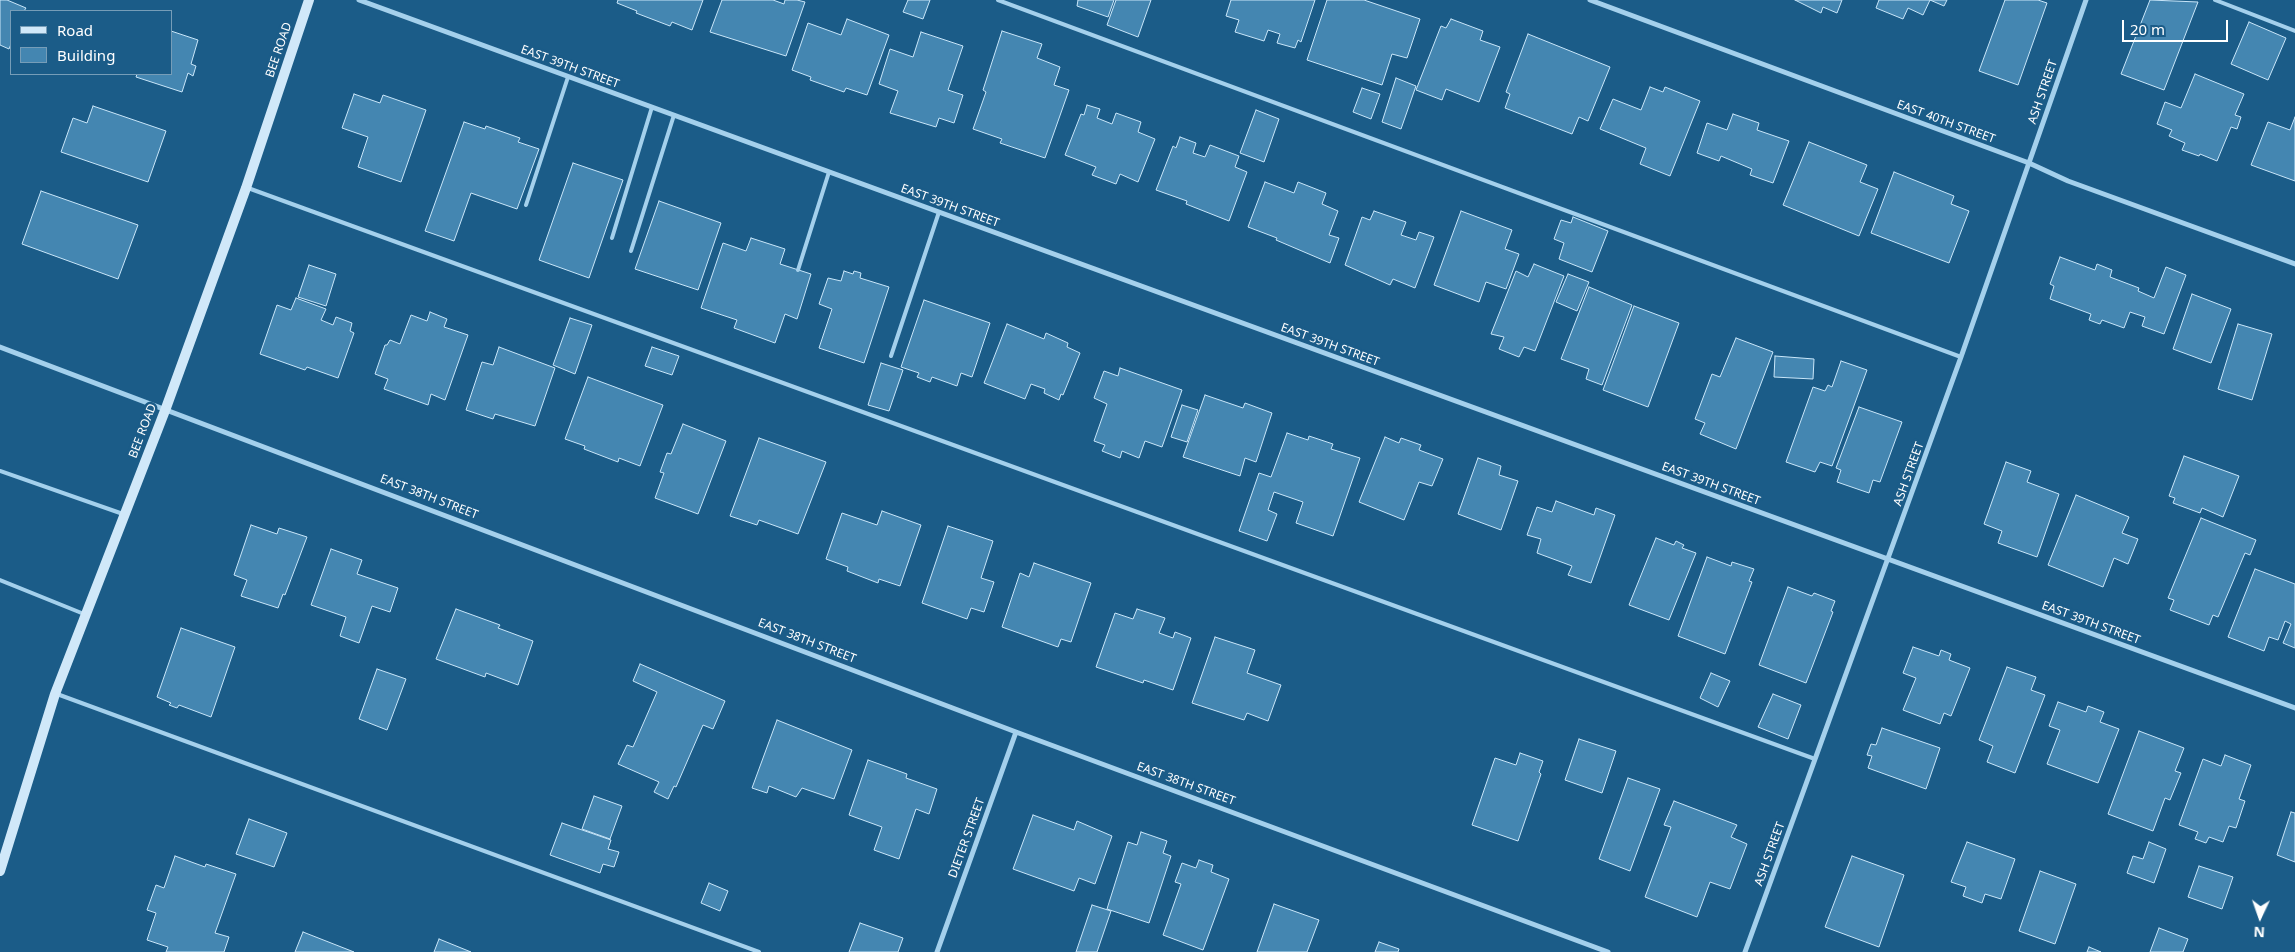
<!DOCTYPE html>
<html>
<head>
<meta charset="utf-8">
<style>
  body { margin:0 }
  #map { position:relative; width:2295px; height:952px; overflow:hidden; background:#1b5c88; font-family:"Noto Sans",sans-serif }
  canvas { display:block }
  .legend { position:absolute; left:10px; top:10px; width:162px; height:65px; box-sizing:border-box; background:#1b5c88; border:1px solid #769db8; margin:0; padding:6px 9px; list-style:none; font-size:15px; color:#fff }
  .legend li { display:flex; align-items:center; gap:10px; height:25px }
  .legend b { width:25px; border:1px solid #769db8 }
  .north { position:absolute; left:2235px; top:892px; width:50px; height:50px; -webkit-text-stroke:4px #1b5c88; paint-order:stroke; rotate:183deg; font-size:14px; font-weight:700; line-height:20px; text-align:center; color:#fff }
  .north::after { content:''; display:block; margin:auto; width:18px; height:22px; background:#fff; clip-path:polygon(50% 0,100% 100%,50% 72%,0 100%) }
  .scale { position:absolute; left:2122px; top:20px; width:106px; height:22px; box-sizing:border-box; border:2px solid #fff; border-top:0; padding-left:6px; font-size:15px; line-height:18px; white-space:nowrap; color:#fff; -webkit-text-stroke:4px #1b5c88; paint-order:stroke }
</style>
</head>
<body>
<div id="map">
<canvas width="2295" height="952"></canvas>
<ul class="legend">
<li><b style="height:6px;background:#d0e8f9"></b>Road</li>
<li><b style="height:14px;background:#4486b1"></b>Building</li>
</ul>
<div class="north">N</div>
<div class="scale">20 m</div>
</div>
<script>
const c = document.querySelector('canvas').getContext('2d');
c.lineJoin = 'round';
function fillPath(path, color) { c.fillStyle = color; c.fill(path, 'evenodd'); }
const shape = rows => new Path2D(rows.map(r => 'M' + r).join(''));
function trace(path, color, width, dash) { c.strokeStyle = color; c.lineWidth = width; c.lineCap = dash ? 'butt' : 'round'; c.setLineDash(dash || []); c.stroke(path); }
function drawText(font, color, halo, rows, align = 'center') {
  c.font = font + ' "Noto Sans",sans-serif'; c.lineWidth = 5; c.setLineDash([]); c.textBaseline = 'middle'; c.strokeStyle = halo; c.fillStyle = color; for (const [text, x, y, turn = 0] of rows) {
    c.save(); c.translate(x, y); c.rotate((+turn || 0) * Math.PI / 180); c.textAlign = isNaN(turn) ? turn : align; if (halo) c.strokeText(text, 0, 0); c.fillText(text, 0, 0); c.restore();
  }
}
const building = shape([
  [0,0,7,0,26,8,24,11,11,11,11,44,9,49,0,45,0,0],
  [618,0,703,0,692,30,672,22,670,26,636,13,637,11,617,3,618,0],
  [722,0,773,0,784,4,785,0,797,0,805,2,786,56,710,32,722,0],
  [908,0,930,0,923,19,903,12,908,0],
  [1078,0,1114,0,1108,17,1077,6,1078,0],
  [1116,0,1151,0,1138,37,1107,25,1116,0],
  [1231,0,1315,0,1301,42,1298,40,1295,48,1277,43,1280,34,1268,30,1264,41,1235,32,1239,20,1226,16,1231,0],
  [1327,0,1364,0,1420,19,1407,58,1392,54,1382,85,1307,60,1327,0],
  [1795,0,1842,0,1837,13,1823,7,1821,13,1795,0],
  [1879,0,1947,0,1944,6,1930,0,1923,15,1908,8,1903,19,1876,8,1879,0],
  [2005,0,2038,0,2047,3,2018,85,1979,71,2005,0],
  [2150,0,2198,2,2164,90,2121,74,2150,0],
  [847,19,889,35,867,95,846,88,844,92,810,80,811,77,792,70,808,23,841,35,847,19],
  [1451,19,1483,31,1480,40,1500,47,1479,102,1446,89,1442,100,1416,90,1441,26,1446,28,1451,19],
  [2249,22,2286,38,2268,80,2231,64,2249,22],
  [171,31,198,40,191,64,196,66,193,76,188,73,182,92,136,77,137,74,171,74,171,31],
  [1002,31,1042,44,1037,58,1060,67,1054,85,1069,90,1045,158,1000,143,1002,139,973,129,986,92,983,90,1002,31],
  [921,32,963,46,948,90,963,95,954,123,939,118,936,127,890,113,898,91,879,84,890,49,913,57,921,32],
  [1528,34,1610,67,1588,121,1579,117,1572,134,1505,108,1510,94,1506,92,1528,34],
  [2195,74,2244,94,2235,115,2241,117,2237,129,2231,127,2217,161,2200,154,2199,156,2182,150,2185,143,2169,136,2172,130,2157,124,2165,102,2181,108,2195,74],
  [1396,78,1416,86,1401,129,1382,122,1396,78],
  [1650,87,1663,92,1665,87,1700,101,1670,176,1640,164,1646,148,1600,129,1613,99,1641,110,1650,87],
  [1362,88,1380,94,1371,119,1353,112,1362,88],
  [354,94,380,103,383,95,426,110,401,182,358,167,368,137,342,128,354,94],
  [1087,105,1100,109,1097,118,1112,124,1116,113,1141,122,1138,132,1155,139,1138,182,1120,174,1116,184,1092,175,1096,167,1065,155,1081,114,1084,115,1087,105],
  [93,106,166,131,148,182,61,152,73,118,87,123,93,106],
  [1256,110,1279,119,1264,162,1240,153,1256,110],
  [1733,114,1759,123,1757,130,1789,141,1773,183,1750,175,1752,169,1721,156,1719,161,1697,153,1707,123,1727,130,1733,114],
  [2295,117,2295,181,2251,165,2268,122,2290,130,2295,117],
  [464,122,485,129,486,126,520,138,518,142,539,149,517,209,471,193,454,241,425,231,464,122],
  [1180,137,1196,143,1193,153,1205,157,1210,145,1239,156,1235,167,1247,172,1229,221,1186,204,1187,201,1156,190,1173,146,1176,148,1180,137],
  [1809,142,1867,165,1860,182,1878,189,1859,236,1783,205,1809,142],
  [573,163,623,180,589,278,539,260,573,163],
  [1894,172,1954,196,1951,204,1969,211,1949,263,1871,233,1894,172],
  [1265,182,1294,193,1298,182,1326,193,1322,204,1338,211,1329,235,1339,238,1330,263,1276,240,1277,238,1248,227,1265,182],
  [41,191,138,225,118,279,22,244,41,191],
  [659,201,721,223,698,290,635,269,659,201],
  [1374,211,1406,222,1401,235,1416,240,1419,232,1434,237,1415,288,1393,279,1390,285,1345,265,1362,217,1370,220,1374,211],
  [1461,211,1512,230,1505,249,1519,254,1506,289,1486,282,1479,302,1434,285,1461,211],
  [1573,217,1608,231,1592,272,1559,259,1564,243,1554,239,1561,220,1571,223,1573,217],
  [751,238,785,249,780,264,811,274,797,319,785,314,775,343,734,328,737,320,701,308,723,243,746,251,751,238],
  [2060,257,2095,270,2097,264,2112,270,2110,277,2139,288,2138,291,2154,298,2166,267,2186,275,2164,334,2142,326,2145,317,2130,312,2124,328,2102,320,2100,324,2089,320,2091,314,2050,299,2054,286,2050,284,2060,257],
  [1534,264,1564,276,1535,351,1524,347,1519,357,1499,349,1504,337,1491,334,1516,271,1528,277,1534,264],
  [309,265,336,274,326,306,298,297,309,265],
  [844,271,853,274,854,271,861,273,860,278,889,287,864,363,819,348,832,309,819,304,828,278,841,281,844,271],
  [1568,274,1589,282,1577,311,1556,302,1568,274],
  [1589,287,1632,305,1602,385,1586,379,1589,369,1561,359,1589,287],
  [2192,294,2231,309,2211,363,2173,349,2192,294],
  [296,298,326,309,321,320,333,325,336,317,352,323,350,331,354,333,338,378,307,367,305,370,260,354,277,305,291,310,296,298],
  [924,300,990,323,972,377,961,373,957,386,932,377,930,382,917,377,919,373,901,367,924,300],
  [1634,306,1679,323,1648,407,1603,390,1634,306],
  [430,312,447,319,444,327,468,335,445,400,431,394,428,405,384,389,388,379,375,374,385,345,387,345,390,340,400,344,411,315,427,321,430,312],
  [570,318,592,325,575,374,553,365,570,318],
  [1007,324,1044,339,1046,333,1068,343,1067,347,1080,353,1063,395,1061,394,1059,400,1044,393,1045,389,1031,384,1025,399,984,383,1007,324],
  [2238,324,2272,334,2252,400,2218,389,2238,324],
  [1736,338,1773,352,1736,449,1700,434,1705,423,1695,419,1712,374,1720,377,1736,338],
  [499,347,555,368,535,426,495,414,493,419,466,410,482,362,493,365,499,347],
  [652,347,679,356,672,375,645,366,652,347],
  [1775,356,1814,359,1813,379,1774,377,1775,356],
  [1841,361,1867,370,1832,466,1820,462,1815,472,1786,462,1813,387,1825,391,1828,385,1832,387,1841,361],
  [881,363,903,370,889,411,868,405,881,363],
  [1120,368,1182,390,1162,447,1145,441,1139,458,1122,451,1120,458,1102,451,1105,445,1094,441,1107,404,1094,398,1104,371,1118,376,1120,368],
  [588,377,663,405,640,466,619,458,618,462,584,449,585,446,565,439,588,377],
  [1205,395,1243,408,1245,403,1272,413,1256,462,1245,458,1240,476,1183,457,1205,395],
  [1182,405,1198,410,1187,442,1171,437,1182,405],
  [1859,407,1902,422,1880,482,1873,480,1869,493,1837,482,1841,470,1836,468,1859,407],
  [683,424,726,441,698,514,655,498,664,473,660,472,667,453,671,454,683,424],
  [1287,433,1308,440,1309,436,1333,444,1331,449,1360,458,1333,536,1296,523,1303,502,1274,492,1268,510,1277,514,1267,541,1239,531,1259,473,1271,477,1287,433],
  [1385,437,1399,443,1401,438,1421,445,1419,450,1443,459,1432,486,1419,482,1404,520,1359,502,1385,437],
  [759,438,826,462,798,534,759,520,757,525,730,516,759,438],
  [2184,456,2239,476,2223,517,2202,508,2200,513,2173,503,2175,498,2169,496,2184,456],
  [1478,458,1501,466,1499,475,1518,481,1501,530,1458,514,1478,458],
  [2006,462,2031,471,2027,482,2059,494,2037,557,1998,543,2002,531,1984,524,2006,462],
  [2076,495,2129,517,2122,533,2138,539,2128,564,2114,558,2103,587,2048,565,2076,495],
  [1556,501,1594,515,1596,508,1615,515,1591,583,1568,575,1572,566,1537,553,1541,539,1527,535,1537,507,1552,512,1556,501],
  [882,511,921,525,900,586,879,579,878,583,847,571,848,567,826,559,842,513,877,525,882,511],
  [2201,518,2256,540,2250,555,2245,553,2218,617,2213,615,2209,625,2170,610,2174,600,2168,598,2201,518],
  [251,525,277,534,279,528,307,537,285,595,283,594,278,608,241,596,247,580,234,575,251,525],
  [948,526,993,541,981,578,994,582,984,612,971,608,967,619,922,603,948,526],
  [1656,538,1674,545,1676,541,1684,545,1682,548,1696,553,1669,620,1629,605,1656,538],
  [331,549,362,560,357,574,398,588,390,612,372,606,359,643,340,636,346,617,311,605,331,549],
  [1707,557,1731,566,1732,562,1754,569,1749,581,1752,582,1725,654,1678,636,1707,557],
  [1034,563,1091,583,1071,642,1061,639,1058,647,1002,627,1020,573,1029,577,1034,563],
  [2255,569,2295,584,2295,648,2283,643,2291,624,2285,621,2278,640,2269,637,2264,651,2228,637,2255,569],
  [1788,587,1812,596,1814,593,1835,601,1831,611,1833,612,1806,683,1759,665,1788,587],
  [456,609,500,625,498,628,533,641,518,685,486,673,485,677,436,659,456,609],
  [1137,609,1165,618,1159,633,1173,638,1175,632,1191,638,1173,690,1144,680,1143,683,1096,667,1115,613,1133,619,1137,609],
  [181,628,235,647,211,717,179,705,177,708,169,705,171,703,157,697,181,628],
  [1215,637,1255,650,1247,673,1281,685,1268,721,1247,713,1244,720,1192,703,1215,637],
  [1913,647,1939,656,1941,650,1951,654,1949,660,1970,668,1951,716,1944,713,1940,724,1903,710,1916,678,1903,673,1913,647],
  [640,664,725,701,713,729,703,725,676,787,674,786,668,799,654,792,659,782,618,764,627,745,633,747,657,692,633,681,640,664],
  [2007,667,2036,677,2031,690,2045,695,2015,773,1987,762,1993,746,1979,740,2007,667],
  [377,669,406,679,387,730,359,719,377,669],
  [1711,673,1730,681,1718,707,1700,698,1711,673],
  [1773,694,1801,705,1788,739,1758,727,1773,694],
  [2058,702,2086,712,2088,706,2104,712,2100,722,2119,729,2098,783,2047,764,2060,730,2049,726,2058,702],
  [777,720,852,750,834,799,802,788,796,797,769,786,767,793,752,788,777,720],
  [1882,728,1940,748,1926,789,1868,768,1872,756,1867,755,1871,744,1876,745,1882,728],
  [2139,731,2184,748,2175,771,2181,773,2170,800,2165,798,2153,831,2108,814,2139,731],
  [1579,739,1616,751,1602,793,1565,780,1579,739],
  [1520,753,1543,761,1539,772,1541,774,1518,841,1472,825,1495,758,1516,765,1520,753],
  [2225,755,2251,765,2239,799,2245,801,2236,828,2229,826,2223,842,2209,837,2206,843,2195,839,2198,832,2179,825,2203,759,2221,766,2225,755],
  [868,760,907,774,906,778,937,789,929,814,916,809,899,859,874,850,882,827,849,815,868,760],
  [1628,778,1660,789,1630,871,1599,859,1628,778],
  [594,796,622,806,610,839,582,829,594,796],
  [1674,801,1737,825,1731,837,1747,844,1730,889,1710,882,1697,917,1645,897,1671,827,1664,825,1674,801],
  [2291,812,2295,813,2295,862,2277,855,2291,812],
  [1033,815,1074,830,1077,821,1112,836,1095,884,1079,878,1074,891,1013,869,1033,815],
  [249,819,287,833,274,867,236,854,249,819],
  [562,823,611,840,608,849,619,852,614,867,603,864,600,873,550,855,562,823],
  [1141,832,1167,841,1163,853,1171,856,1149,923,1107,909,1128,842,1137,845,1141,832],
  [1967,842,2015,859,2001,899,1985,894,1982,903,1963,896,1966,887,1951,882,1967,842],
  [2149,842,2166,849,2154,883,2127,873,2133,856,2143,859,2149,842],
  [175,856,205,867,206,864,236,874,215,933,229,937,224,952,166,952,168,947,147,940,156,913,147,910,156,885,164,888,175,856],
  [1852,856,1904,875,1879,947,1825,927,1852,856],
  [1199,860,1213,865,1211,872,1229,879,1203,950,1163,935,1181,884,1175,882,1182,863,1196,868,1199,860],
  [2199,866,2233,877,2222,909,2188,897,2199,866],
  [2040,871,2076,884,2055,944,2019,931,2040,871],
  [709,883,728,891,720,911,701,903,709,883],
  [1274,904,1319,920,1307,952,1257,952,1274,904],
  [1092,905,1111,911,1097,952,1076,952,1092,905],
  [860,923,903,938,898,952,849,952,860,923],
  [2159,928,2188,939,2183,952,2150,952,2159,928],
  [303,932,354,952,295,952,303,932],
  [439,939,471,952,434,952,439,939],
  [1379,942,1399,949,1398,952,1375,952,1379,942],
  [2089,947,2101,952,2087,952,2089,947]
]);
fillPath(building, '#4486b1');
trace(building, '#c9e6f9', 1);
trace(shape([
  [998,0,1961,357],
  [2215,0,2295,31],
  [248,188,1815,759],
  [526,205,568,77],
  [612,238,652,107],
  [631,251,674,115],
  [798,270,829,172],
  [891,356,939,212],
  [0,471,123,514],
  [0,580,84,614],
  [57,694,759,952]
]), '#a4d0ec', 4);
trace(shape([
  [359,0,2295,708],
  [1590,0,2029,163,2068,181,2295,264],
  [0,347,1016,732,1608,952],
  [937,952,1016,732],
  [1745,952,1961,357,2086,0]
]), '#a4d0ec', 5);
trace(shape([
  [0,871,55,694,166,408,246,188,309,0]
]), '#d0e8f9', 10);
drawText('12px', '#fff', '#1b5c88', [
  ["BEE ROAD",279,50,-71],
  ["EAST 39TH STREET",570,67,20],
  ["ASH STREET",2043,92,-71],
  ["EAST 40TH STREET",1946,122,20],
  ["EAST 39TH STREET",950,206,20],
  ["EAST 39TH STREET",1330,345,20],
  ["BEE ROAD",143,431,-69],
  ["ASH STREET",1909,474,-70],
  ["EAST 39TH STREET",1711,484,20],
  ["EAST 38TH STREET",429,497,21],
  ["EAST 39TH STREET",2091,623,20],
  ["EAST 38TH STREET",807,641,21],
  ["EAST 38TH STREET",1186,784,20],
  ["DIETER STREET",967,838,-70],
  ["ASH STREET",1770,854,-70]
]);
</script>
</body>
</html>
